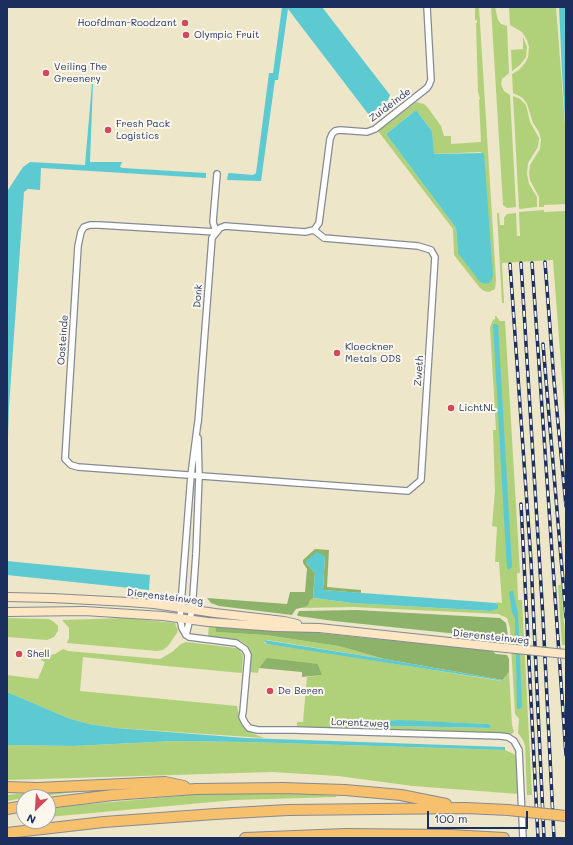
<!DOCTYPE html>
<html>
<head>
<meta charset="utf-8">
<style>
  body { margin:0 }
  #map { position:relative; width:573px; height:845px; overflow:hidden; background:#ede6c9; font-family:Mali,sans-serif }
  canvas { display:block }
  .frame { position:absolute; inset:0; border:8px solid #1b2f5e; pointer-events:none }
  .north { position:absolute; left:16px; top:789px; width:40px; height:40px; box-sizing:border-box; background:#fbf7ec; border:1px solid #a1a7b3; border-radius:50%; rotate:205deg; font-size:11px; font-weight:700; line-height:16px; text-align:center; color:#1b2f5e }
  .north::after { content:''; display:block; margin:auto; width:14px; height:18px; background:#d1495b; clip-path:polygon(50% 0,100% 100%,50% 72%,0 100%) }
  .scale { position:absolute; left:427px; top:811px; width:101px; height:18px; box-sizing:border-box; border:2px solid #1b2f5e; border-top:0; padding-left:5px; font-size:12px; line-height:14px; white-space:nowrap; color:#1b2f5e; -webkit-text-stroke:3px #fbf7ec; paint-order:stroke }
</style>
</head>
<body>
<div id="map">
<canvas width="573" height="845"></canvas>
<div class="frame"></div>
<div class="north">N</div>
<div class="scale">100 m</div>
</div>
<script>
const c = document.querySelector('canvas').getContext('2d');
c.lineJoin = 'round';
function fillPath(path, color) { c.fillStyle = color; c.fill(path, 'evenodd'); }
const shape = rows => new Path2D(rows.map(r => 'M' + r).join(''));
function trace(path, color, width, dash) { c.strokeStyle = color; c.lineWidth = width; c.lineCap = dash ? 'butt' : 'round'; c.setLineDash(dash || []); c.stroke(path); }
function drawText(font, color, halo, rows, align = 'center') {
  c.font = font + ' Mali,sans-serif'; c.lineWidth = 4; c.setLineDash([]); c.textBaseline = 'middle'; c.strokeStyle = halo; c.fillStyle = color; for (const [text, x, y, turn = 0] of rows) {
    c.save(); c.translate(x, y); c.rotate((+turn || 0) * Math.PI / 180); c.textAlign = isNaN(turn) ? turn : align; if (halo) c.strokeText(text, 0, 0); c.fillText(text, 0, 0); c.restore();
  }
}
fillPath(shape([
  [475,7,479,7,496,280,495,289,489,292,484,291,480,288,454,255,453,229,378,131,416,102,424,104,428,108,441,126,444,136,451,136,451,144,481,142,479,100,480,99,478,92,476,23,477,23,477,20,475,20],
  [416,110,432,131,433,154,481,152,458,253,456,228,386,134],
  [491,7,495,7,498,20,501,24,507,26,509,73,502,79,501,84,504,91,510,95,516,207,507,208,503,205],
  [509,7,556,7,566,136,566,204,544,205,544,207,539,207,539,197,530,180,529,174,530,165,540,149,541,140,539,132,533,123,527,104,523,98,513,93,512,74,519,70,525,63,528,57,529,47,527,40,522,32,510,25],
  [523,37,527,47,526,57,520,65,512,71,511,50,523,49],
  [513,96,520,99,526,105,530,122,539,138,538,147,528,163,527,174,529,184,537,197,537,207,519,209],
  [544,210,544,212,566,211,565,319,566,429,553,260,502,263,504,303,502,303,497,213,499,213,500,225,504,225,504,218,507,214,516,213,517,236,520,236,519,212],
  [495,316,496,316,500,321,505,321,520,573,517,573,518,600,522,600,532,795,527,795,525,746,523,740,518,733,519,719,515,714,510,628,507,618,498,614,354,607,299,608,308,606,310,600,314,598,352,603,491,611,495,610,498,604,496,602,502,603,499,562,495,562,497,527,492,526,495,491,493,430,496,430,490,327,493,320,495,319],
  [558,585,561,585,566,645,562,645],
  [7,618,49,619,54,622,58,626,58,631,54,637,47,640,7,637],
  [126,618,175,623,178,630,177,633,168,646,163,650,157,651,67,643,69,638,69,628,62,620],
  [215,624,216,632,265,635,339,646,384,659,267,640,264,642,267,644,322,652,495,680,503,681,509,672,512,725,514,732,510,735,506,733,298,727,297,726,297,722,303,722,307,677,322,675,318,664,259,668,258,673,249,672,251,656,247,645,241,641,208,636,209,625],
  [383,720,489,724,491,726,490,728,342,725,365,721],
  [186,642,236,648,240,650,243,655,242,673,156,665,83,657,80,691,237,706,241,724,247,731,264,738,116,728,89,724,68,718,7,692,7,675,38,679,45,662,41,660,42,657,55,654,63,649,68,651,160,659,172,652,181,644],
  [174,741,246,742,505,750,516,755,519,794,413,786,338,776,272,772,7,780,7,745,74,746],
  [99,789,36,797,24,797,24,798,7,801,7,795,41,791],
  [256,792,310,794,335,796,337,797,235,800,48,817,48,809,79,805,202,794]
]), '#b0d179');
fillPath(shape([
  [315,549,329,550,327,587,361,590,361,593,323,590,325,556,306,563,315,573,313,596,314,598,310,600,308,606,296,609,292,615,219,606,211,603,207,598,287,604,290,592,305,592,307,569,303,563,303,560],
  [357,610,500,618,506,623,508,636,507,639,496,638,334,621,298,616,297,615,299,611],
  [215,624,319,633,492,651,496,654,507,655,509,659,509,672,503,680,384,659,339,646,265,635,216,632],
  [267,658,318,664,322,675,302,677,302,672,259,668]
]), '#8cb369');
fillPath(shape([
  [282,7,322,7,390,95,388,100,369,115,288,9,278,80,275,80,261,181,227,180,228,174,229,173,253,175,256,173,269,73,273,73],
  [559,7,565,7,566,136,562,72],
  [92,83,93,83,90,162,122,162,120,167,123,168,206,173,206,178,41,168,40,190,28,189,24,192,9,407,7,467,8,190,23,167,30,162,85,165],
  [416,110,432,131,434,154,484,153,493,275,491,282,486,284,480,282,458,253,456,228,386,134],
  [493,324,498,324,512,567,508,570,507,568,505,536],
  [317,552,325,556,323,590,496,603,498,604,498,608,495,610,491,611,352,603,314,598,313,596,315,573,306,563,306,561],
  [7,561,150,575,149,590,7,575],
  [510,591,513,591,518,613,522,706,520,709,517,708,515,619,512,612,509,593],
  [264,640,384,659,503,680,504,681,267,644],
  [7,692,68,718,89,724,116,728,246,738,505,747,505,750,246,742,174,741,74,746,7,745],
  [341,720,378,721,399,720,489,724,491,726,490,728,342,725]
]), '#5dcad1');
const minor = shape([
  [314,230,319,223,330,139,332,134,335,131,340,130,367,132,375,129,427,88,429,85,431,80,427,7],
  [216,232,99,225,90,225,84,227,81,232,78,246,65,459,71,465,78,467,408,491,421,480,435,257,431,250,418,246,324,238,314,230],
  [216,232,213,222,217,174],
  [198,421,191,475,180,618,182,628,186,635,189,637,236,643,245,649,248,655,243,712,242,717,245,723,249,728,258,730,294,730,500,736,508,737,514,741,519,750,523,838],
  [198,423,212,238,220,228,225,226,305,232,314,230],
  [186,635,192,610,196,554,199,476,198,438]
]);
const secondary = shape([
  [7,597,52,598,128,602,154,604,215,613,284,621,297,624],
  [7,612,84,611,163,616,208,622,275,627,319,628,496,647]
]);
const motorway = shape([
  [7,787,37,788,165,782,184,786],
  [48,803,113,795,196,789,283,788,345,790,401,795,446,804],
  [7,809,24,806],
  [7,833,104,822,215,814,288,810,466,808,508,810],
  [245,838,345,834,451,835,504,838]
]);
trace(minor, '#848a94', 8);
trace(secondary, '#848a94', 10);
trace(motorway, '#848a94', 12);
trace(minor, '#fff', 5.5);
trace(secondary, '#fce6c4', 8);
trace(motorway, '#f7c06c', 10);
const rail = shape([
  [545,262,554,381,566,506],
  [521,263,543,618,554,838],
  [532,263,566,755],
  [510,264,531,561,544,838],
  [543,344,566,617],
  [521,504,538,838]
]);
trace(rail, '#1b2f5e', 3.5);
trace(rail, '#fbf7ec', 2, [6]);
const secondaryBridge = shape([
  [496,647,566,654]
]);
const motorwayBridge = shape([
  [508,810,566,816]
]);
trace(secondaryBridge, '#848a94', 10, []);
trace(motorwayBridge, '#848a94', 12, []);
trace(secondaryBridge, '#fce6c4', 8);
trace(motorwayBridge, '#f7c06c', 10);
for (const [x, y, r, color] of [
  [185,23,4,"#d1495b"],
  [186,35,4,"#d1495b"],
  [46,73,4,"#d1495b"],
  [108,130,4,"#d1495b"],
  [337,353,4,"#d1495b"],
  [451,408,4,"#d1495b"],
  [19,654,4,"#d1495b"],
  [270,691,4,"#d1495b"]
]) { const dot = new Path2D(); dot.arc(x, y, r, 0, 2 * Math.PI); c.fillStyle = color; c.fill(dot); trace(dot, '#fbf7ec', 1.5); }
drawText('10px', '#1b2f5e', '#fbf7ec', [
  ["Hoofdman-Roodzant",177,23,"right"],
  ["Olympic Fruit",194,35],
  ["Veiling The",54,67],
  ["Greenery",54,79],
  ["Fresh Pack",116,124],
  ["Logistics",116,136],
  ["Kloeckner",345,347],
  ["Metals ODS",345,359],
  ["LichtNL",459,408],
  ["Shell",27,654],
  ["De Beren",278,691]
], 'left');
drawText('10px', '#1b2f5e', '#fbf7ec', [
  ["Zuideinde",390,105,-37],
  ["Donk",198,296,-86],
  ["Oosteinde",63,340,-86],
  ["Zweth",419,371,-86],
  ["Dierensteinweg",165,597,7],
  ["Dierensteinweg",491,637,6],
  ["Lorentzweg",360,723,2]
]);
</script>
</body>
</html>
